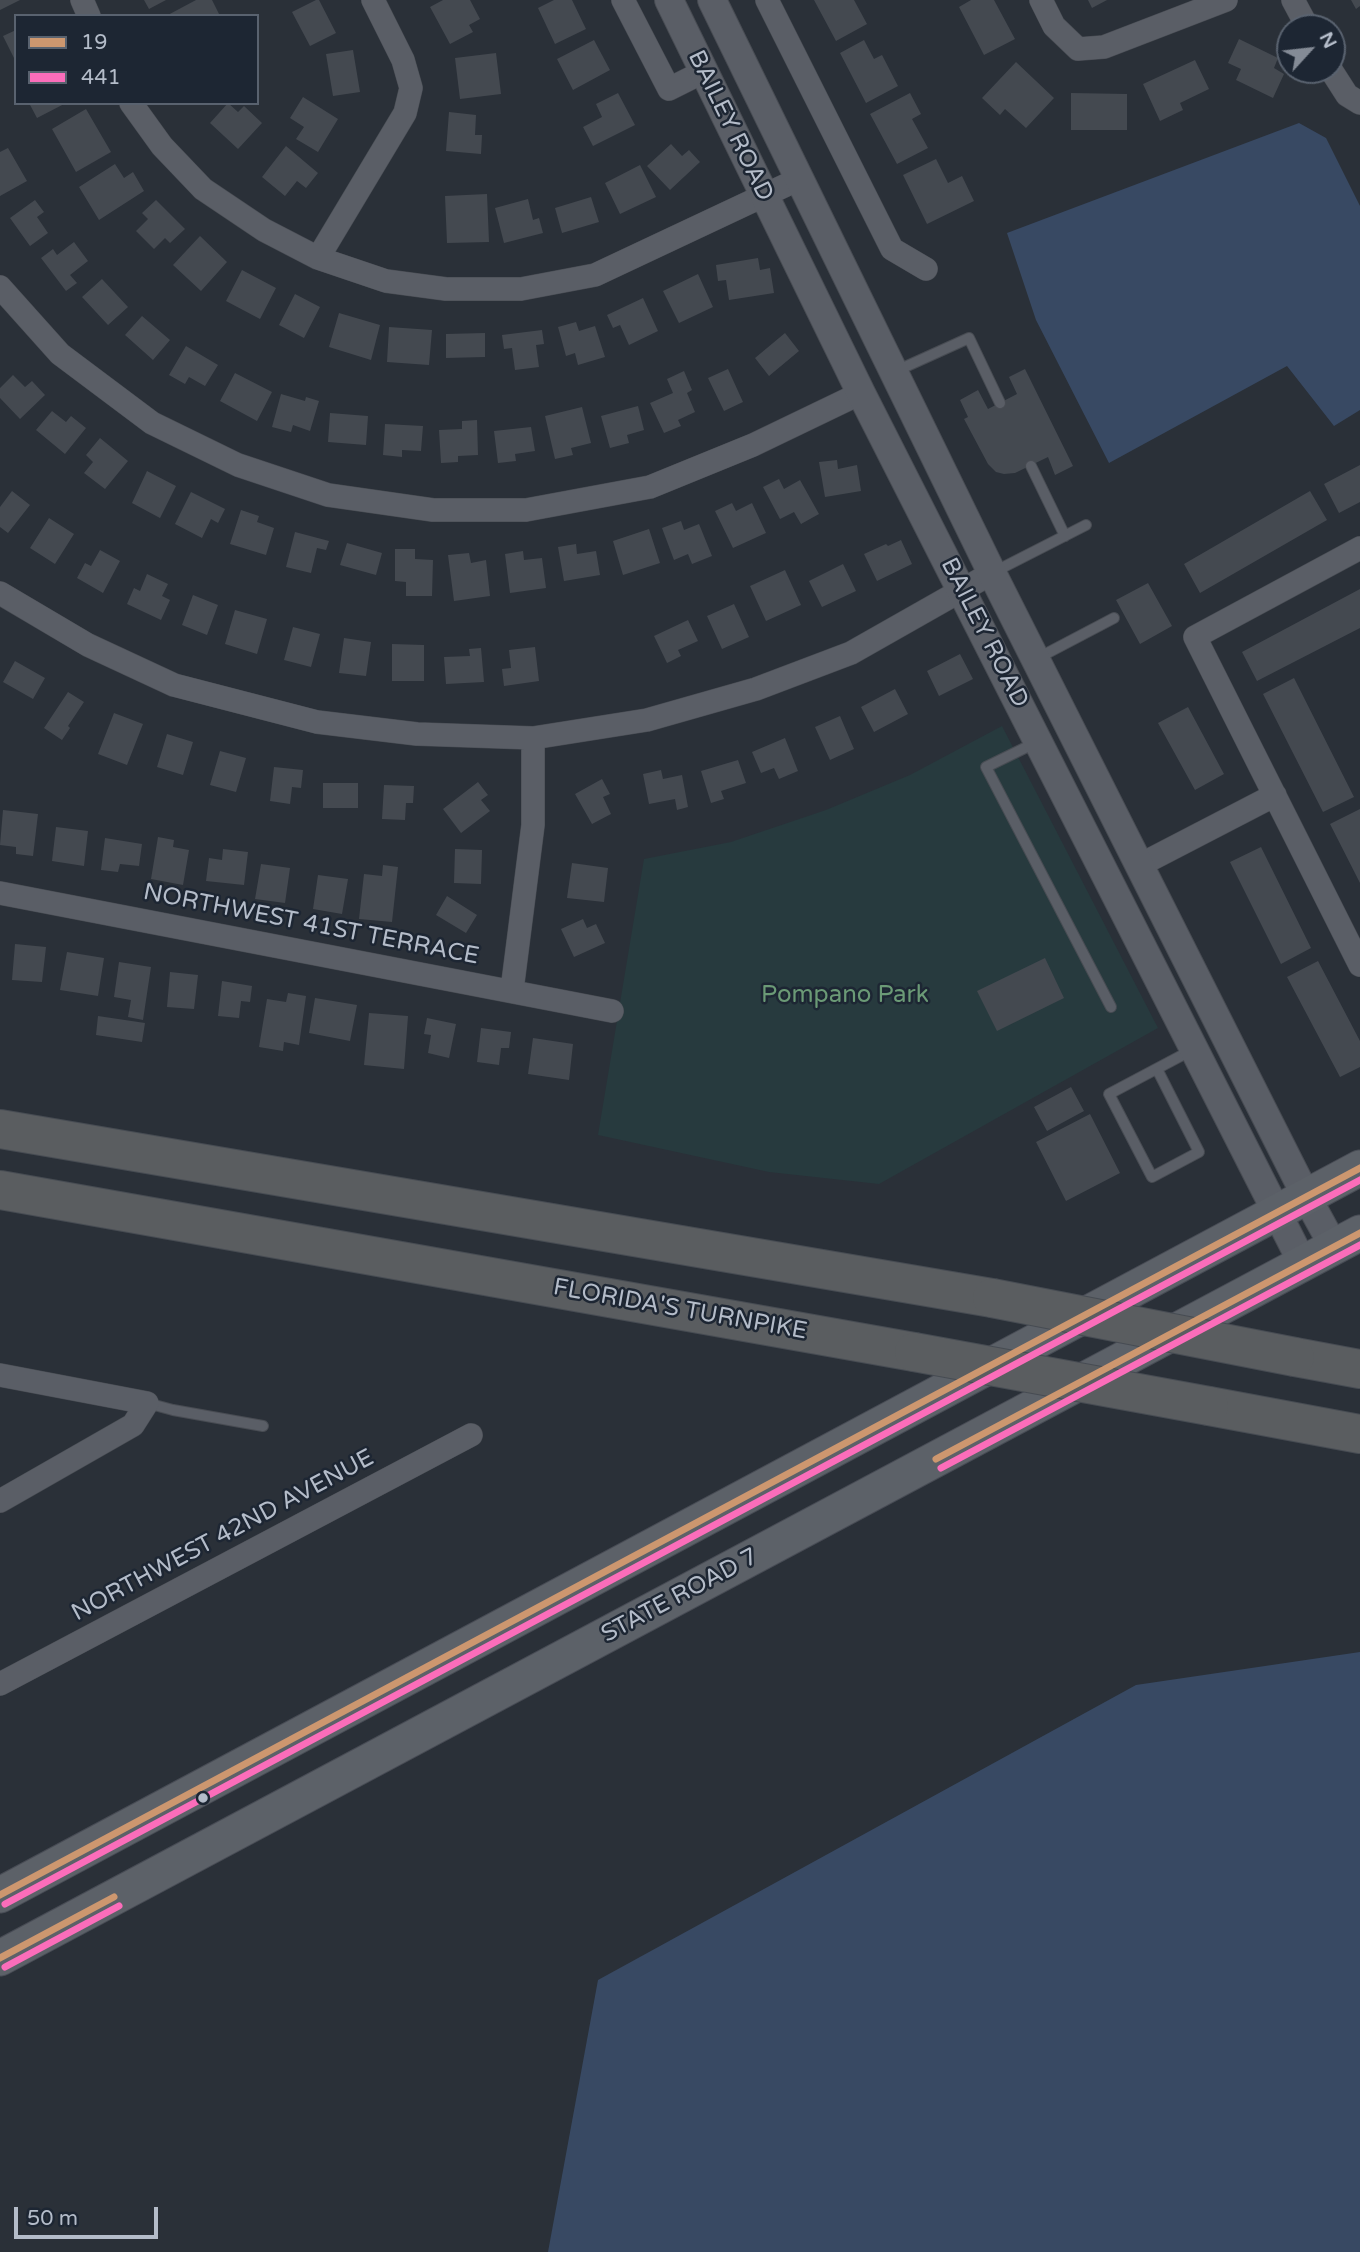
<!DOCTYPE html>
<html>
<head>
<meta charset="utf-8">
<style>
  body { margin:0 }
  #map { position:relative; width:1360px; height:2252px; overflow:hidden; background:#2a3038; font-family:"Varela Round",sans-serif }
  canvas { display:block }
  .legend { position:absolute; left:14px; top:14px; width:245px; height:91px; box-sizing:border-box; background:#1d2633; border:2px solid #59626f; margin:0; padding:9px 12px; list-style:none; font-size:21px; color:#b4bcc9 }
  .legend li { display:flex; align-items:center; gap:14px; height:35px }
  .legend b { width:35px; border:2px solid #59626f }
  .north { position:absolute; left:1276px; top:14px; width:70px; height:70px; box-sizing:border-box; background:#1d2633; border:2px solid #59626f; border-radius:50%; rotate:63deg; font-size:19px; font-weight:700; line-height:28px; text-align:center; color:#b4bcc9 }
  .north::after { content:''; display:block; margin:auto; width:24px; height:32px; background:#848b96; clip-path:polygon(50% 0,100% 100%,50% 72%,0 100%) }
  .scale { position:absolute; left:14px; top:2207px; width:144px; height:32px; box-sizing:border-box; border:4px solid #b4bcc9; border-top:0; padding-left:9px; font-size:21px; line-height:24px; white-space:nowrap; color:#b4bcc9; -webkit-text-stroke:5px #1d2633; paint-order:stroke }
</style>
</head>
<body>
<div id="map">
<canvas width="1360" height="2252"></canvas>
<ul class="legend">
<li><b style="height:9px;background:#cd976f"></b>19</li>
<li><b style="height:9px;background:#fb6dba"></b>441</li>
</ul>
<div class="north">N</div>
<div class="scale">50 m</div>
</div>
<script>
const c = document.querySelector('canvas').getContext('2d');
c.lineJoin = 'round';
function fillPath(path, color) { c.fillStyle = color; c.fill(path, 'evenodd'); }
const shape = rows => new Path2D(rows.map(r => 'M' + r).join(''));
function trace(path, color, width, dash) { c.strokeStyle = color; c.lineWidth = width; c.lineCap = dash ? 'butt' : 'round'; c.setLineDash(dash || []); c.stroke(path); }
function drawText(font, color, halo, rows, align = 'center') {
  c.font = font + ' "Varela Round",sans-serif'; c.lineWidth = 5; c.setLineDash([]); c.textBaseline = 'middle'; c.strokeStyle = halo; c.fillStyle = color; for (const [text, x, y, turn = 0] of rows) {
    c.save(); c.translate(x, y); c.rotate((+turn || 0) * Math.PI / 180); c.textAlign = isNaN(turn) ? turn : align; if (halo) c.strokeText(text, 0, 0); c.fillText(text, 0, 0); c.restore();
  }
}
fillPath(shape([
  [1002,726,1158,1028,879,1184,769,1172,598,1135,644,859,731,842,826,810,910,775]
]), '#273a3e');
fillPath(shape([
  [1299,123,1326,138,1360,206,1360,410,1334,426,1287,366,1109,463,1036,320,1007,233],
  [1360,1652,1360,2252,548,2252,598,1980,1136,1685]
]), '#384963');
fillPath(shape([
  [0,0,20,0,0,10],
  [144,0,166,0,149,9],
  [196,0,212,0,220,16,166,16],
  [316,0,319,0,336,33,310,46,292,12],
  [443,0,470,0,480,19,469,25,473,32,450,44,430,7],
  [554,0,572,0,586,29,555,44,538,8],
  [814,0,854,0,867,24,836,41],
  [971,0,994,0,1015,39,984,55,959,7],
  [1088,0,1107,0,1092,8],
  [1351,0,1360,0,1360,6,1356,9],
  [16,30,16,57,14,58,3,36],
  [1239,39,1278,58,1274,68,1284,74,1273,98,1236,80,1241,69,1228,63],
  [594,40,610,70,573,90,557,59],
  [864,40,874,59,882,55,898,86,866,103,840,53],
  [353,50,360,92,333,96,326,54],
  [496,53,501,94,460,99,455,58],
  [1195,60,1209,89,1180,103,1183,110,1160,121,1143,84],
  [1016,62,1054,98,1026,128,1005,109,1000,115,982,98],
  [618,93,635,125,593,146,583,127,602,117,596,104],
  [910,93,921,114,912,119,928,148,897,164,870,114],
  [1071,93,1127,94,1127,130,1071,130],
  [303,97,338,119,318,152,296,139,304,127,290,118],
  [29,103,66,103,37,118],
  [228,103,238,112,244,106,262,123,238,149,210,123],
  [86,109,111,152,76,172,52,129],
  [449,112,476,115,475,135,482,135,481,154,446,151],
  [671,144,682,156,689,150,700,162,670,190,647,166],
  [286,146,318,173,306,188,297,181,285,196,262,177],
  [8,148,27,181,0,196,0,152],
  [936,159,948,183,962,176,974,201,927,224,903,175],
  [115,164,124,178,133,172,144,191,99,220,79,187],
  [640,165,656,197,620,214,605,183],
  [487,194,489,242,447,243,445,196],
  [591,197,599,222,562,233,555,208],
  [528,199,533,220,539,218,543,233,504,243,495,208],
  [35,200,44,212,37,217,48,233,30,246,10,218],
  [156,200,185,229,170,243,165,238,154,249,136,231,148,219,142,213],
  [200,236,227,262,201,291,173,265],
  [74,242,88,261,70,275,77,283,66,291,41,258,53,249,57,255],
  [758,258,760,270,770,268,774,293,729,300,726,280,718,281,716,265],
  [242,270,276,288,260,319,226,301],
  [698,274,713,307,679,323,663,291],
  [102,279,128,307,108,325,82,297],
  [295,294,320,307,304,338,279,325],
  [643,298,658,331,629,345,620,325,613,328,607,315],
  [339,313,380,325,371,360,329,347],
  [142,316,170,340,153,360,125,335],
  [576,322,579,331,595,326,605,357,578,365,575,353,566,356,558,327],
  [389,327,432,330,429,365,387,362],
  [542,330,544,344,536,345,539,367,515,370,512,348,504,349,502,335],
  [485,333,485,357,446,358,446,334],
  [785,333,799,351,769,376,755,358],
  [186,346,218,365,205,386,189,377,185,384,169,375],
  [728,369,743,402,724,411,708,378],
  [1025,369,1073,466,1055,475,1048,457,1015,473,1004,474,996,472,988,464,964,419,968,417,960,400,978,390,988,409,1017,394,1009,377],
  [684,371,692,390,687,393,695,412,678,420,681,426,664,433,650,403,673,393,667,379],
  [235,373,272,392,257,421,220,401],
  [13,375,25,387,32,381,45,395,20,419,0,398,0,388],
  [281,394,305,401,306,397,319,401,310,431,293,425,291,432,272,427],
  [638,406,644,430,627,435,629,443,610,448,601,416],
  [582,407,591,443,571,448,573,455,555,459,545,416],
  [52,411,66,422,71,416,86,428,65,454,36,430],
  [330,413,368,416,366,445,328,442],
  [477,420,478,455,458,456,458,462,441,463,439,430,462,429,462,421],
  [385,424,423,426,421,451,402,450,402,457,383,455],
  [531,427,535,451,515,454,516,461,498,463,494,431],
  [100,438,128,461,105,489,84,473,93,462,86,455],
  [837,460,838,469,857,465,861,491,825,497,819,462],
  [1360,465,1360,502,1339,513,1324,484],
  [147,471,176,486,160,518,132,503],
  [779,479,784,489,800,480,819,514,801,524,794,512,780,519,763,487],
  [12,491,30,505,8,533,0,527,0,507],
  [1310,491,1327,520,1200,593,1184,564],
  [191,492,225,509,218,523,211,519,202,538,175,524],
  [732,503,736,511,752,503,766,533,733,548,715,511],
  [241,510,259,516,257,522,274,528,266,555,230,544],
  [49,518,74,534,55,564,30,548],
  [681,521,684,530,699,524,712,556,692,564,688,554,674,560,662,528],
  [649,529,660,563,623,575,613,541],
  [295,532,329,541,326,550,317,548,311,573,286,567],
  [901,540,912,564,877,581,864,554,886,544,888,546],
  [347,543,382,553,376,575,340,565],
  [576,544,577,554,596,551,600,575,564,581,558,547],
  [395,549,415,549,415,559,433,560,432,596,406,596,406,582,395,581],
  [100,550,120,561,103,593,77,578,85,563,91,566],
  [523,551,524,560,542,558,546,588,510,593,505,554],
  [469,553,471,563,486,560,490,596,454,601,448,555],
  [843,564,856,591,822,607,809,581],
  [785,570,801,605,766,621,750,586],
  [147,574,168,584,162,596,170,600,161,620,127,604,134,588,140,591],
  [1148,583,1172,626,1140,644,1116,600],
  [1360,589,1360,628,1257,681,1242,652],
  [193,595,218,605,207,635,182,625],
  [734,604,749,637,722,649,707,616],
  [235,610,267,619,257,654,225,644],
  [688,620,698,641,678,650,681,656,667,663,654,636],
  [293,627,320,634,311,667,284,660],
  [344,638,371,642,366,676,339,673],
  [392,644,424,645,424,681,392,681],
  [535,647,539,681,504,686,502,669,511,668,509,650],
  [481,648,484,682,446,684,444,657,470,656,469,649],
  [960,654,973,679,939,696,927,671],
  [15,661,45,678,33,699,3,682],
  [1294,678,1354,797,1323,812,1263,694],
  [895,689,908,714,874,732,861,707],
  [68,692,84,702,68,726,70,728,62,740,44,728],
  [1188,707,1224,774,1195,790,1158,723],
  [114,713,143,724,127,765,98,754],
  [840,716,854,749,830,760,815,727],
  [167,734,193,742,183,775,157,767],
  [785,738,798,771,779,779,774,768,761,773,752,752],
  [220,751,246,758,236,792,210,785],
  [738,760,746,783,721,791,724,799,711,803,701,771],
  [274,767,303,770,301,788,292,787,290,804,270,801],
  [661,770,663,779,682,775,688,807,677,810,675,799,649,804,643,774],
  [602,779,610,794,603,797,611,814,592,824,575,794],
  [478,782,488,795,481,800,490,811,461,833,443,809],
  [323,783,358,783,358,808,323,808],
  [384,785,414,786,413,803,406,803,405,820,382,819],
  [1360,809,1360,883,1330,824],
  [3,810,38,814,33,856,16,854,16,847,0,845],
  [56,827,88,831,84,866,52,861],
  [158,837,174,840,173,847,189,850,183,885,151,879],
  [105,838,142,844,139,866,120,864,118,872,101,870],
  [1261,847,1311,948,1281,964,1230,862],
  [223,849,248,852,244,885,206,881,209,858,222,860],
  [455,849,482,850,481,884,454,883],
  [572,863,608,868,604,902,567,898],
  [261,864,290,868,285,903,255,899],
  [383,865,398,867,392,922,359,919,364,874,382,876],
  [318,875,348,879,342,914,313,909],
  [447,896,477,915,466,933,436,915],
  [583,919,587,928,596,924,605,943,574,957,561,929],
  [15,944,46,947,42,982,12,980],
  [67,952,104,958,98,996,60,990],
  [1045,958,1064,998,997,1031,977,991],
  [1318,961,1360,1041,1360,1067,1340,1077,1287,977],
  [119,962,151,967,143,1020,128,1017,131,1000,114,997],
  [170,972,198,975,194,1009,167,1007],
  [222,981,252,986,250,1002,241,1001,239,1018,218,1016],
  [288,993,306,996,299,1045,284,1042,283,1051,259,1047,267,999,286,1002],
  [315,998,357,1005,350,1041,309,1033],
  [369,1013,408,1016,404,1069,364,1065],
  [98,1016,145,1023,142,1042,96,1035],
  [427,1018,456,1024,449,1058,428,1053,431,1035,424,1034],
  [481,1028,511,1032,509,1048,501,1048,499,1065,477,1062],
  [533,1038,573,1044,569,1080,528,1074],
  [1071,1087,1084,1111,1047,1131,1034,1107],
  [1090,1114,1120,1173,1066,1201,1036,1142]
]), '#444950');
const service = shape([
  [896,371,969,338,1000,403],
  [1031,466,1065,536],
  [992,573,1086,525],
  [1036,659,1114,618],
  [1037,742,986,767,1111,1007],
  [1157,1069,1199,1152,1152,1177,1109,1094,1192,1050],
  [147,1403,173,1410,263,1426]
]);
const minor = shape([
  [82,0,89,16],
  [623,0,669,89,703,72],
  [767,0,892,249,926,269],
  [1041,0,1054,26,1078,49,1104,47,1226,0],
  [1293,0,1308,28],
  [1331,70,1347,95,1360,103],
  [131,103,162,146,203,189,264,230,318,258,386,281,446,289,521,289,595,275,799,179],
  [318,258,405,113,411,88,403,60,373,0],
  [0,287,60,354,152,423,238,465,328,495,433,510,526,510,650,487,753,445,861,393],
  [1360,548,1195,637,1360,965],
  [0,593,88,645,174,685,317,722,417,734,533,738,647,720,756,689,851,653,992,573],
  [1140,865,1275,795],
  [0,893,612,1011],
  [512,990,533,825,533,738],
  [0,1375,147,1403,133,1425,0,1501],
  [0,1684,471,1435]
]);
const tertiary = shape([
  [669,0,861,393,1303,1264],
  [712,0,992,573,1306,1196,1334,1247]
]);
const primary = shape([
  [0,1895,1360,1168],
  [0,1958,1360,1233]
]);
const motorway = shape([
  [0,1129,992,1298],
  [0,1190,914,1352],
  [1295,1357,1360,1369],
  [1209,1406,1360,1434]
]);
trace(service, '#484c53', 12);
trace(minor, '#484c53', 24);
trace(tertiary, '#484c53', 30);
trace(primary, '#484c55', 37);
trace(motorway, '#474c53', 40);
trace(service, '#5a5e66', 10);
trace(minor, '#5a5e66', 23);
trace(tertiary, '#5a5e66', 28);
trace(primary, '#5c6168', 35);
trace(motorway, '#5a5d60', 38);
const motorwayBridge = shape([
  [992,1298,1295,1357],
  [914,1352,1209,1406]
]);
trace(motorwayBridge, '#474c53', 40, []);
trace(motorwayBridge, '#5a5d60', 38);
trace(shape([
  [936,1459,1360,1233],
  [0,1895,1360,1168],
  [0,1958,114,1897]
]), '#cd976f', 7);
trace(shape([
  [941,1468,1360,1245],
  [5,1904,1360,1180],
  [5,1967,119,1906]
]), '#fb6dba', 7);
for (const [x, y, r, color] of [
  [203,1798,6,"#b4bcc9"]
]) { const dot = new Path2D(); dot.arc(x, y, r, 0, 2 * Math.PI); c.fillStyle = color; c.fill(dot); trace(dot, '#1d2633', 2.5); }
drawText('24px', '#b4bcc9', '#1d2633', [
  ["BAILEY ROAD",730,126,64],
  ["BAILEY ROAD",984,633,63],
  ["NORTHWEST 41ST TERRACE",311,925,11],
  ["FLORIDA'S TURNPIKE",680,1310,10],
  ["NORTHWEST 42ND AVENUE",223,1536,-28],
  ["STATE ROAD 7",680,1596,-28]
]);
drawText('24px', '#6b9a76', '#1d2633', [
  ["Pompano Park",845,996]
]);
</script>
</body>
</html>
